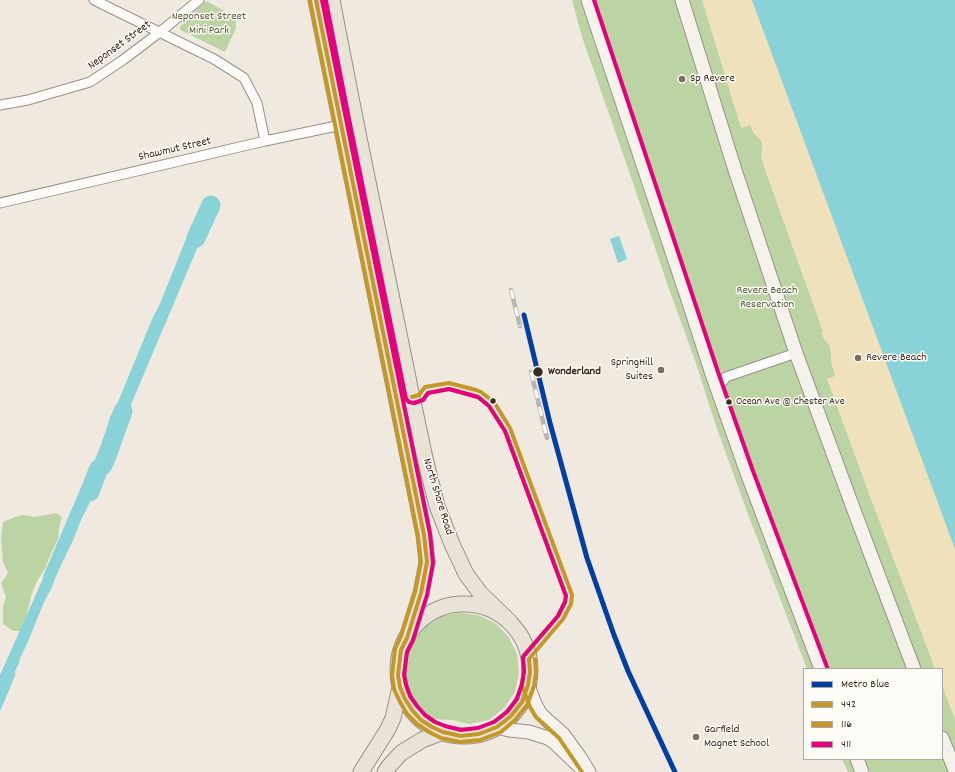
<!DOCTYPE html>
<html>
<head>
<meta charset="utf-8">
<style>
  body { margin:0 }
  #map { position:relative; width:955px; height:772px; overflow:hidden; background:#efe9df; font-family:Dekko,sans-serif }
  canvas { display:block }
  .legend { position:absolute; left:803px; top:668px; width:140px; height:92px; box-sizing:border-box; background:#fdfcf7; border:1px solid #afa8a0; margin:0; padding:5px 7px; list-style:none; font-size:12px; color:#3b2a1e }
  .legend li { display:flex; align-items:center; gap:8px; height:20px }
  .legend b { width:20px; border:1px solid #afa8a0 }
</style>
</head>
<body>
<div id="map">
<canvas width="955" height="772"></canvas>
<ul class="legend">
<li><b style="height:5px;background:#003da5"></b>Metro Blue</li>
<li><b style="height:5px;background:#c49828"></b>442</li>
<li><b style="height:5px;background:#c49828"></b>116</li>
<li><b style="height:5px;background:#e5007d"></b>411</li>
</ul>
</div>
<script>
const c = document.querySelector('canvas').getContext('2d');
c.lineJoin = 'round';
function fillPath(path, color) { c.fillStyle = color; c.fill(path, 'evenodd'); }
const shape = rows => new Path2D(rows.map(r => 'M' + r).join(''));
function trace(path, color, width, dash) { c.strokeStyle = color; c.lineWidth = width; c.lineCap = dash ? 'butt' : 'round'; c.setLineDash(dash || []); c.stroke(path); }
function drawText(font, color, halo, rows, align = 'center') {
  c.font = font + ' Dekko,sans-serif'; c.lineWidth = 3; c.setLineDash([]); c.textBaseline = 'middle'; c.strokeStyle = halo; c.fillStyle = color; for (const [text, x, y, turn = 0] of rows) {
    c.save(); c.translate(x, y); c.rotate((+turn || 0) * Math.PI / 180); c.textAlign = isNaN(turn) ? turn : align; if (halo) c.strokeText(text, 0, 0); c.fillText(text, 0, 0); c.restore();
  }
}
fillPath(shape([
  [572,0,752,0,955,549,955,772,848,772,842,759,942,759,942,669,807,669,749,517,716,426,696,363,668,286,621,148,582,37],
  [206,1,236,17,236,28,225,52,180,30,180,27,185,21],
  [56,513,62,517,59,528,58,539,49,558,46,567,36,583,31,596,25,623,20,631,13,631,3,624,3,606,6,597,1,583,8,573,3,562,1,538,3,522,15,517,23,515,35,517],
  [460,613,478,615,495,623,508,636,517,654,519,673,515,692,504,708,489,720,469,724,452,720,433,719,425,715,414,703,409,692,405,674,406,656,414,639,426,626,442,616]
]), '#bcd4a4');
fillPath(shape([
  [702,0,752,0,955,549,955,719,942,686,942,669,935,669,869,494,827,379,835,376,831,362,831,353,829,345,824,339,821,333,823,332,764,167,761,156,762,148,762,143,759,138,754,134,750,125,741,128]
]), '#eee1bb');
fillPath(shape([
  [752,0,955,0,955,549],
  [202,210,206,212,207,217,204,232,127,414,117,434,114,435,111,434,107,428,110,417,118,402,153,317,159,306,188,234,197,214],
  [619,236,627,259,618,263,610,239],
  [91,464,95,464,99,465,100,471,91,500,81,520,74,538,56,576,52,587,44,602,27,644,20,658,19,663,5,693,0,709,0,675,42,581,44,574]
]), '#88d2d8');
trace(shape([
  [0,708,14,674]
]), '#88d2d8', 3);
trace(shape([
  [196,238,211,205],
  [90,492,98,470,103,465,108,453,123,411]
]), '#88d2d8', 19);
const minor = shape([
  [94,0,214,59,244,78,257,103,265,141],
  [0,105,28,100,90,82,123,60,160,32,199,0],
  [0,203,265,141,346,124],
  [717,389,726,377,796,353]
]);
const secondary = shape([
  [588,0,687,297,712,374,747,473,821,669],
  [682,0,735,170,796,353,855,513,914,669],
  [528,685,535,704,540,713,548,721,563,734,579,756,589,772],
  [497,727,509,730,529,732,548,738,554,742,580,767],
  [942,738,955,770],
  [857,759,862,772]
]);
const trunk = shape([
  [316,0,424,535,427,562,421,593,407,638],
  [332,0,356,123,412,397,425,458,437,506,452,544,466,574,480,593,510,622],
  '398 670a66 66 0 1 1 132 0a66 66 0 1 1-132 0Z',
  [361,772,388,729,393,718,400,687],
  [385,772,390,765,401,753,422,740,443,732]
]);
trace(minor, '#969089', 11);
trace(secondary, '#969089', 15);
trace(trunk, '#969089', 17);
trace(minor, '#fdfcfa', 9);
trace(secondary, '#f5f2ec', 13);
trace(trunk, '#e9e2d6', 15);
const rail = shape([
  [511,290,520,326],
  [531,372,547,438]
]);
trace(rail, '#b7b4b1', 4.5);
trace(rail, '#fdfcf7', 3, [9]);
trace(shape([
  [316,0,424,535,427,562,421,593,407,638,401,650,398,675,400,687,405,699,412,710,421,720,432,727,443,732,461,736,479,734,497,727,511,716,522,702,528,685,530,672,529,659],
  [412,397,419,395,425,387,449,383,476,390,481,392,494,402,510,428,572,595,571,604,563,619,529,659]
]), '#c49828', 4);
trace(shape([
  [310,1,418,536,421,562,415,592,401,636,395,649,392,675,394,689,400,702,407,714,417,724,429,732,441,738,460,742,480,740,501,732,515,720,527,705,534,686,536,672,535,659],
  [414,403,423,400,428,393,449,389,474,396,478,397,489,406,505,431,566,596,565,602,558,616,524,655],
  [524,665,522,686,530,707,536,717,559,738,582,772]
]), '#c49828', 4);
trace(shape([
  [322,0,430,534,433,563,427,595,413,640,407,652,404,675,406,685,410,696,417,706,425,715,435,722,445,726,461,730,478,728,494,722,507,712,517,699,522,684,524,672,523,657,558,616,565,602,566,596,505,431,489,406,478,397,449,389,428,393,423,400,414,403,409,402,406,399,350,124,326,1],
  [594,0,718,372,753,471,827,667]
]), '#e5007d', 4);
trace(shape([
  [524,315,550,423,587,558,614,635,628,671,675,772]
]), '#003da5', 5);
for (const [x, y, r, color] of [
  [682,79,4,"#7a6d62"],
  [858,358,4,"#7a6d62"],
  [661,370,4,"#7a6d62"],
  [538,372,5.5,"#3b2a1e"],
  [493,401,3.5,"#3b2a1e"],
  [729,402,3.5,"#3b2a1e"],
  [696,737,4,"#7a6d62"]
]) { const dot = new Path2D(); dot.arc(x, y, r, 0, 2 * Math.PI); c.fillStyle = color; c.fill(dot); trace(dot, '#fdfcf7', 1.5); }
drawText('11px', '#3b2a1e', '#fdfcf7', [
  ["Ocean Ave @ Chester Ave",736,402]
], 'left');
drawText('12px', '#555838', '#fdfcf7', [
  ["Neponset Street",209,17],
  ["Mini Park",209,31],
  ["Revere Beach",767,291],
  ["Reservation",767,305]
]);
drawText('12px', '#3b2a1e', '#fdfcf7', [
  ["Neponset Street",120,46,-36],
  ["Shawmut Street",175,150,-13],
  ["North Shore Road",437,497,73]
]);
drawText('12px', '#3b2a1e', '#fdfcf7', [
  ["Sp Revere",690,79],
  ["Revere Beach",866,358],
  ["SpringHill",653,363,"right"],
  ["Suites",653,377,"right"],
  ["Garfield",704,730],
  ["Magnet School",704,744]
], 'left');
drawText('bold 12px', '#3b2a1e', '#fdfcf7', [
  ["Wonderland",548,372]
], 'left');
</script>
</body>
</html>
